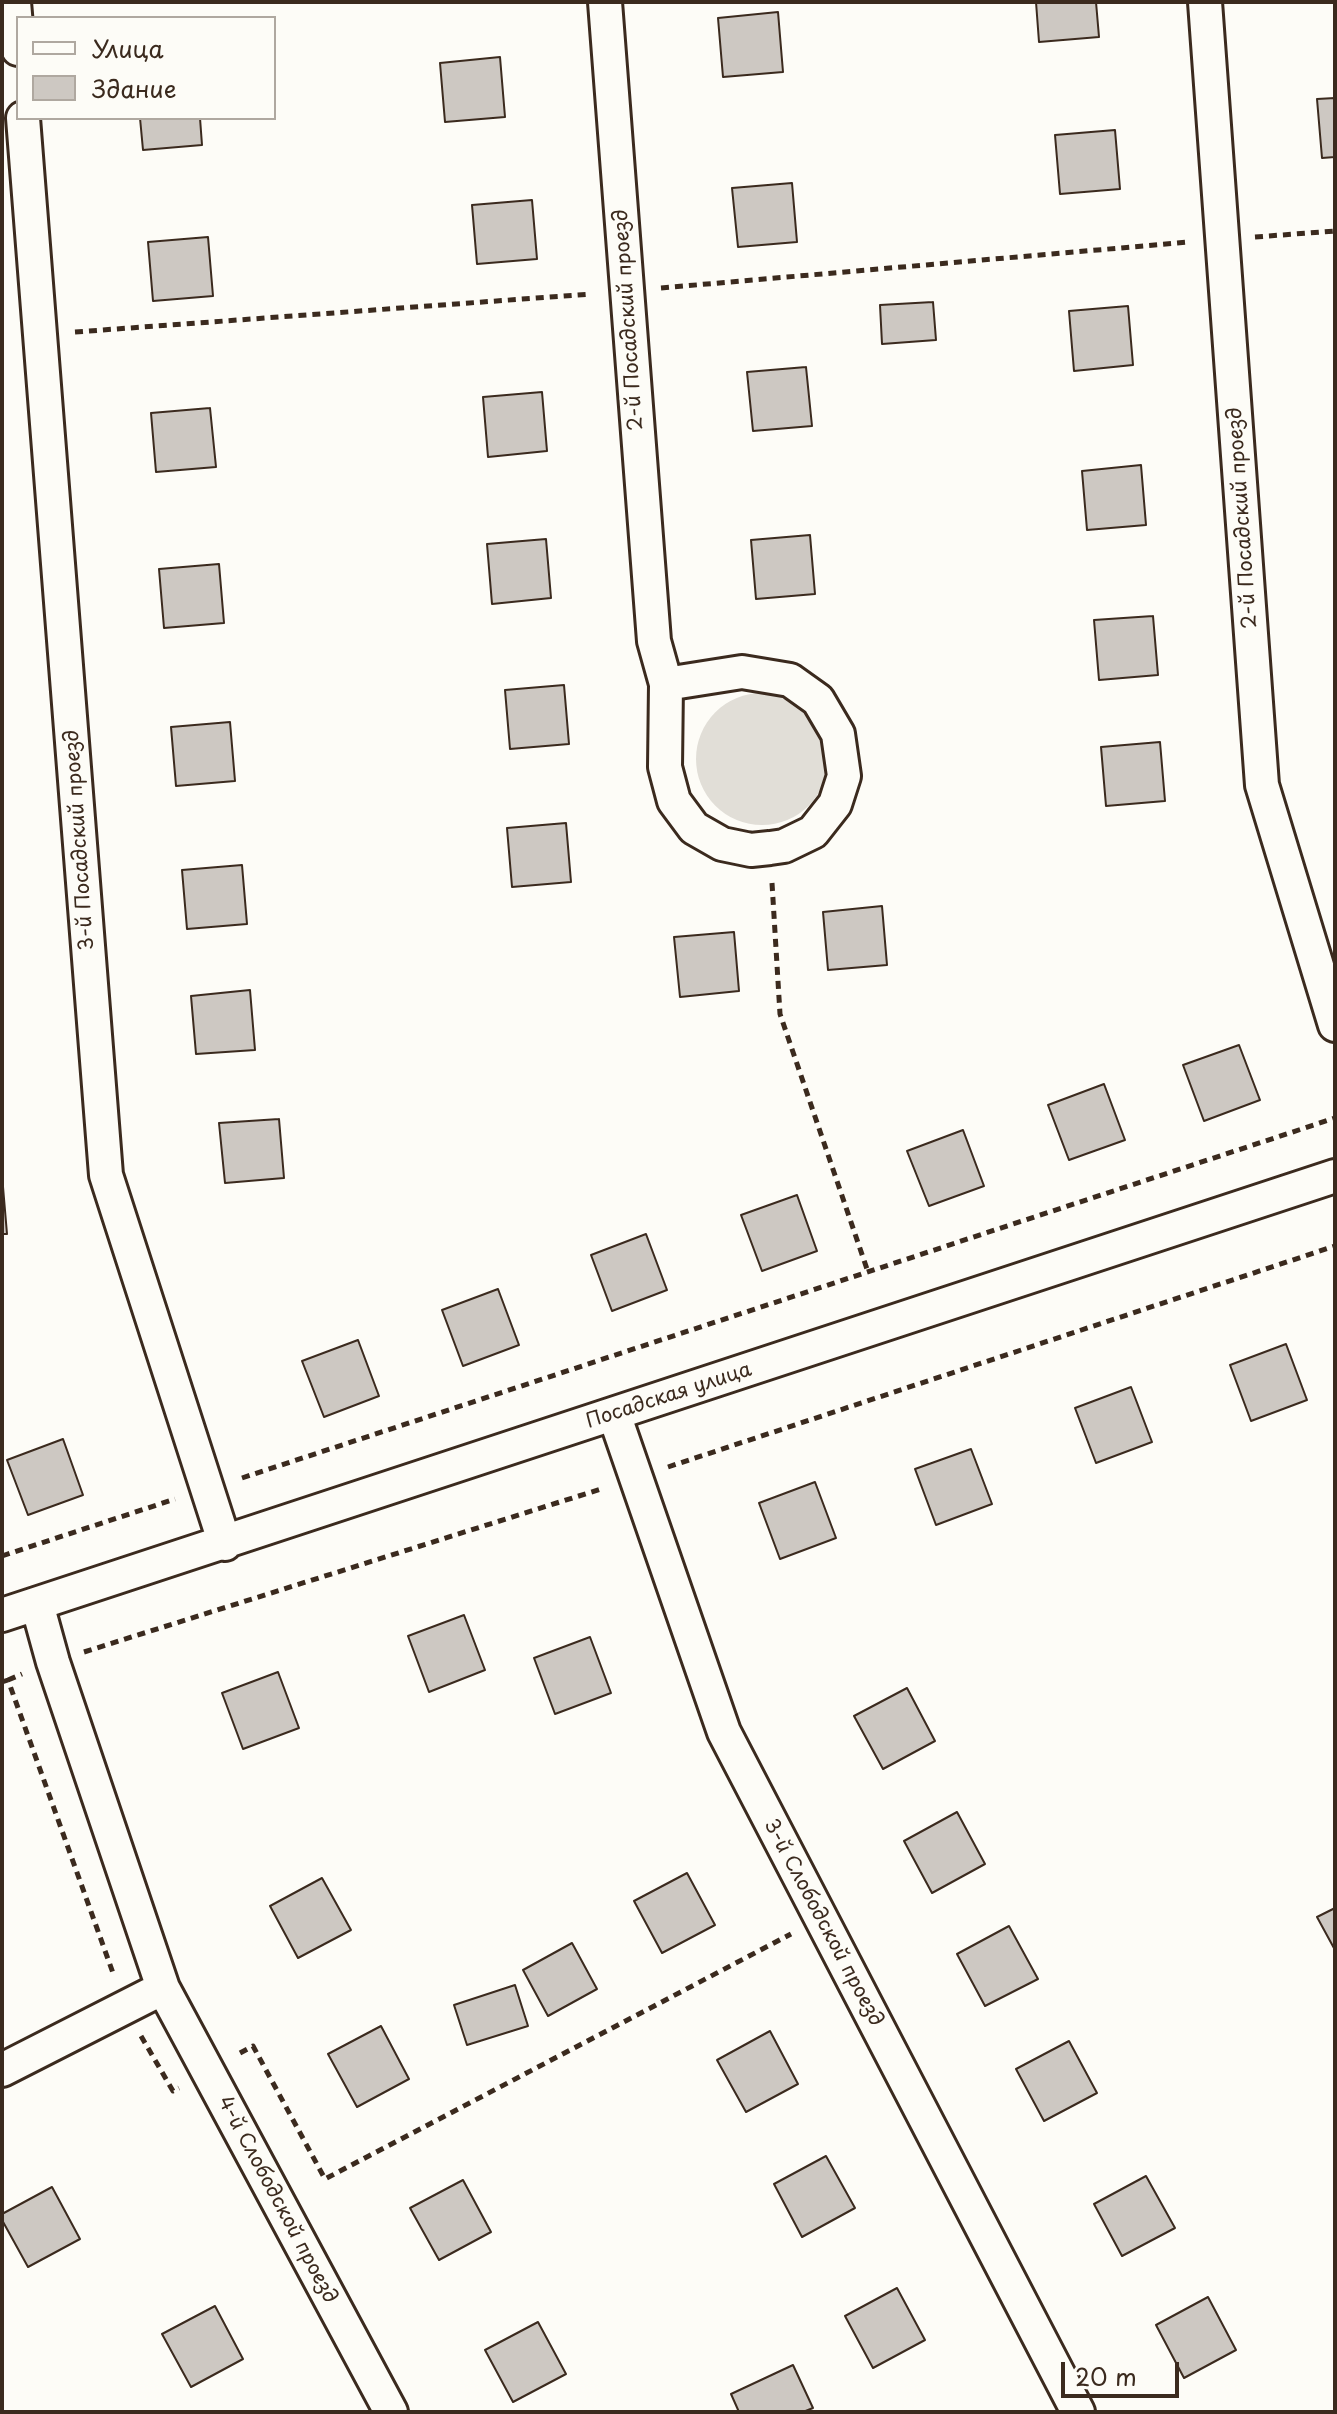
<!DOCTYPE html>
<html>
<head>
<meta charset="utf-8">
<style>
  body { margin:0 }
  #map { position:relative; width:1337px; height:2414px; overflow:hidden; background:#fdfcf7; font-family:"Playpen Sans",sans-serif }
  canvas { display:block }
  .frame { position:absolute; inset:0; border:4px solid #3b2a1e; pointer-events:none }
  .legend { position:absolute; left:16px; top:16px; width:260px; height:104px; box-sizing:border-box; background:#fdfcf7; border:2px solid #afa8a0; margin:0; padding:10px 14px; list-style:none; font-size:24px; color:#3b2a1e }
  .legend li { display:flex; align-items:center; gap:16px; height:40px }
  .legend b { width:40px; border:2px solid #afa8a0 }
  .scale { position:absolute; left:1061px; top:2362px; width:118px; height:36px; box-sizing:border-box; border:4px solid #3b2a1e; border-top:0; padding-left:10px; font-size:24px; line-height:28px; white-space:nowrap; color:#3b2a1e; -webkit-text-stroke:6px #fdfcf7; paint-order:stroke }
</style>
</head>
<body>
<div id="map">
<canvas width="1337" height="2414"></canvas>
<div class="frame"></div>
<ul class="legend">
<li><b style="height:10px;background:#fdfcf7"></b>Улица</li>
<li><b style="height:22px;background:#cdc8c2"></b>Здание</li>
</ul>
<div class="scale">20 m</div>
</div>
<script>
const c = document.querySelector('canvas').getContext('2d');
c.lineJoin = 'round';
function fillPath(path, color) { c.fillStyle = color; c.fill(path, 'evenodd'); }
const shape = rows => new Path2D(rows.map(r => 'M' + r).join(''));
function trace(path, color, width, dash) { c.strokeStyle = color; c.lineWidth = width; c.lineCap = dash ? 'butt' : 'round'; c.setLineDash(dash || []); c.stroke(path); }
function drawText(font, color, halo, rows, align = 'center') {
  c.font = font + ' "Playpen Sans",sans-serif'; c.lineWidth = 7; c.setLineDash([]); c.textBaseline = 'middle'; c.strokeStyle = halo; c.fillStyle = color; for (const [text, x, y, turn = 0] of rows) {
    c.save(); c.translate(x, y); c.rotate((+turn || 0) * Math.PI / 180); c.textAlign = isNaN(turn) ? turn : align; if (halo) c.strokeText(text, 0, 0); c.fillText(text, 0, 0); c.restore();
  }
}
fillPath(shape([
  '696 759a66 66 0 1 1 132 0a66 66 0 1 1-132 0Z'
]), '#e1ded7');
const building = shape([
  [1036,2,1096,2,1099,37,1039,42,1036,2],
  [778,12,783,72,723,77,718,18,778,12],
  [500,57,505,117,445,122,440,63,500,57],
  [1335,98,1335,157,1322,158,1317,99,1335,98],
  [140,118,200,118,202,145,143,150,140,118],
  [1115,130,1120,189,1060,194,1055,135,1115,130],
  [792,183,797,242,738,247,732,188,792,183],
  [532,200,537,259,477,264,472,205,532,200],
  [208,237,213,296,153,301,148,242,208,237],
  [933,302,936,340,882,344,880,305,933,302],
  [1128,306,1133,365,1074,371,1069,311,1128,306],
  [806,367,812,426,753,431,747,372,806,367],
  [542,392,547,451,488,457,483,397,542,392],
  [210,408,216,467,156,472,151,413,210,408],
  [1141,465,1146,525,1087,530,1082,471,1141,465],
  [810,535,815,594,756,599,751,540,810,535],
  [546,539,551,598,492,604,487,544,546,539],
  [219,564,224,623,164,628,159,569,219,564],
  [1153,616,1158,675,1099,680,1094,620,1153,616],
  [564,685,569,744,510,749,505,690,564,685],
  [230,722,235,781,176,786,171,727,230,722],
  [1160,742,1165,801,1106,806,1101,747,1160,742],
  [566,823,571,882,512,887,507,828,566,823],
  [242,865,247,924,187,929,182,870,242,865],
  [882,906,887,965,828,970,823,912,882,906],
  [734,932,739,991,680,997,674,937,734,932],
  [250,990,255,1050,196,1054,191,996,250,990],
  [1239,1045,1260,1100,1204,1121,1183,1065,1239,1045],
  [1104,1084,1125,1140,1069,1160,1048,1105,1104,1084],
  [279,1119,284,1178,225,1183,219,1123,279,1119],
  [963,1130,984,1186,929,1206,907,1151,963,1130],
  [2,1175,7,1234,2,1234,2,1175],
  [797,1195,817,1251,762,1271,741,1215,797,1195],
  [646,1234,667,1290,612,1311,591,1255,646,1234],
  [498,1289,519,1345,463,1366,442,1310,498,1289],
  [358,1340,379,1396,324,1417,302,1361,358,1340],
  [1286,1344,1307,1400,1251,1421,1230,1365,1286,1344],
  [1131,1387,1152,1442,1096,1463,1075,1408,1131,1387],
  [63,1439,83,1495,28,1515,7,1460,63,1439],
  [971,1449,992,1504,936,1525,915,1469,971,1449],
  [815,1482,836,1538,780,1559,759,1503,815,1482],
  [464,1615,485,1670,429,1692,408,1636,464,1615],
  [590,1637,611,1693,555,1714,534,1658,590,1637],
  [278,1672,299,1728,243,1749,222,1693,278,1672],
  [907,1688,935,1741,883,1769,854,1716,907,1688],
  [957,1812,985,1864,932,1893,904,1841,957,1812],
  [687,1873,715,1925,662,1953,634,1901,687,1873],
  [322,1878,351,1930,298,1958,270,1906,322,1878],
  [1335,1908,1335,1950,1317,1917,1335,1908],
  [1009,1926,1038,1979,985,2006,957,1954,1009,1926],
  [572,1943,597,1989,548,2016,523,1970,572,1943],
  [515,1985,528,2026,467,2045,454,2005,515,1985],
  [381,2026,409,2079,357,2107,328,2054,381,2026],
  [770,2031,798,2084,746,2112,717,2060,770,2031],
  [1069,2041,1097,2093,1044,2121,1016,2069,1069,2041],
  [826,2156,855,2208,802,2237,774,2184,826,2156],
  [1146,2176,1175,2228,1122,2256,1094,2204,1146,2176],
  [463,2180,491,2232,439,2260,410,2208,463,2180],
  [52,2187,80,2239,28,2267,2,2220,2,2214,52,2187],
  [897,2288,925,2340,873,2368,845,2316,897,2288],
  [1208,2297,1236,2350,1184,2378,1156,2325,1208,2297],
  [215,2306,243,2359,191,2387,162,2334,215,2306],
  [538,2322,566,2374,513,2402,485,2350,538,2322],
  [793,2365,813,2408,803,2412,739,2412,731,2394,793,2365]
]);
fillPath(building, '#cdc8c2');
trace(building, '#3b2a1e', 2);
const minor = shape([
  [14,2,18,49],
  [605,2,654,641,666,684,665,767,674,801,694,828,722,844,751,850,770,848,784,846,813,832,835,804,844,776,838,734,818,700,790,680,742,672,666,684],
  [1205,2,1262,785,1335,1025],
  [23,118,106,1175,225,1544],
  [614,1414,724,1732,1078,2412],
  [37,1604,53,1662,163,1988,391,2412],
  [2,1615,1335,1176],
  [2,2070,163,1988]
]);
trace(minor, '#3b2a1e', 38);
trace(shape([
  [1255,237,1335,231],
  [661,288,1189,242],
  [75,332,591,294],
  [772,883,780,1014,868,1272],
  [668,1467,1335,1246],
  [242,1478,1335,1118],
  [2,1556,175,1499],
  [84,1652,601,1489],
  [8,1680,22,1674],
  [2,1682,8,1680,113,1973],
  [141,2036,173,2091,179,2088],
  [240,2053,253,2046,325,2179,791,1934]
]), '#3b2a1e', 5, [8, 6]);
trace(minor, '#fdfcf7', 32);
drawText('20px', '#3b2a1e', '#fdfcf7', [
  ["2-й Посадский проезд",629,320,-94],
  ["2-й Посадский проезд",1243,518,-94],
  ["3-й Посадский проезд",80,840,-94],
  ["Посадская улица",669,1396,-18],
  ["3-й Слободской проезд",823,1923,62],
  ["4-й Слободской проезд",277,2200,62]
]);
</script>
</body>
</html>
